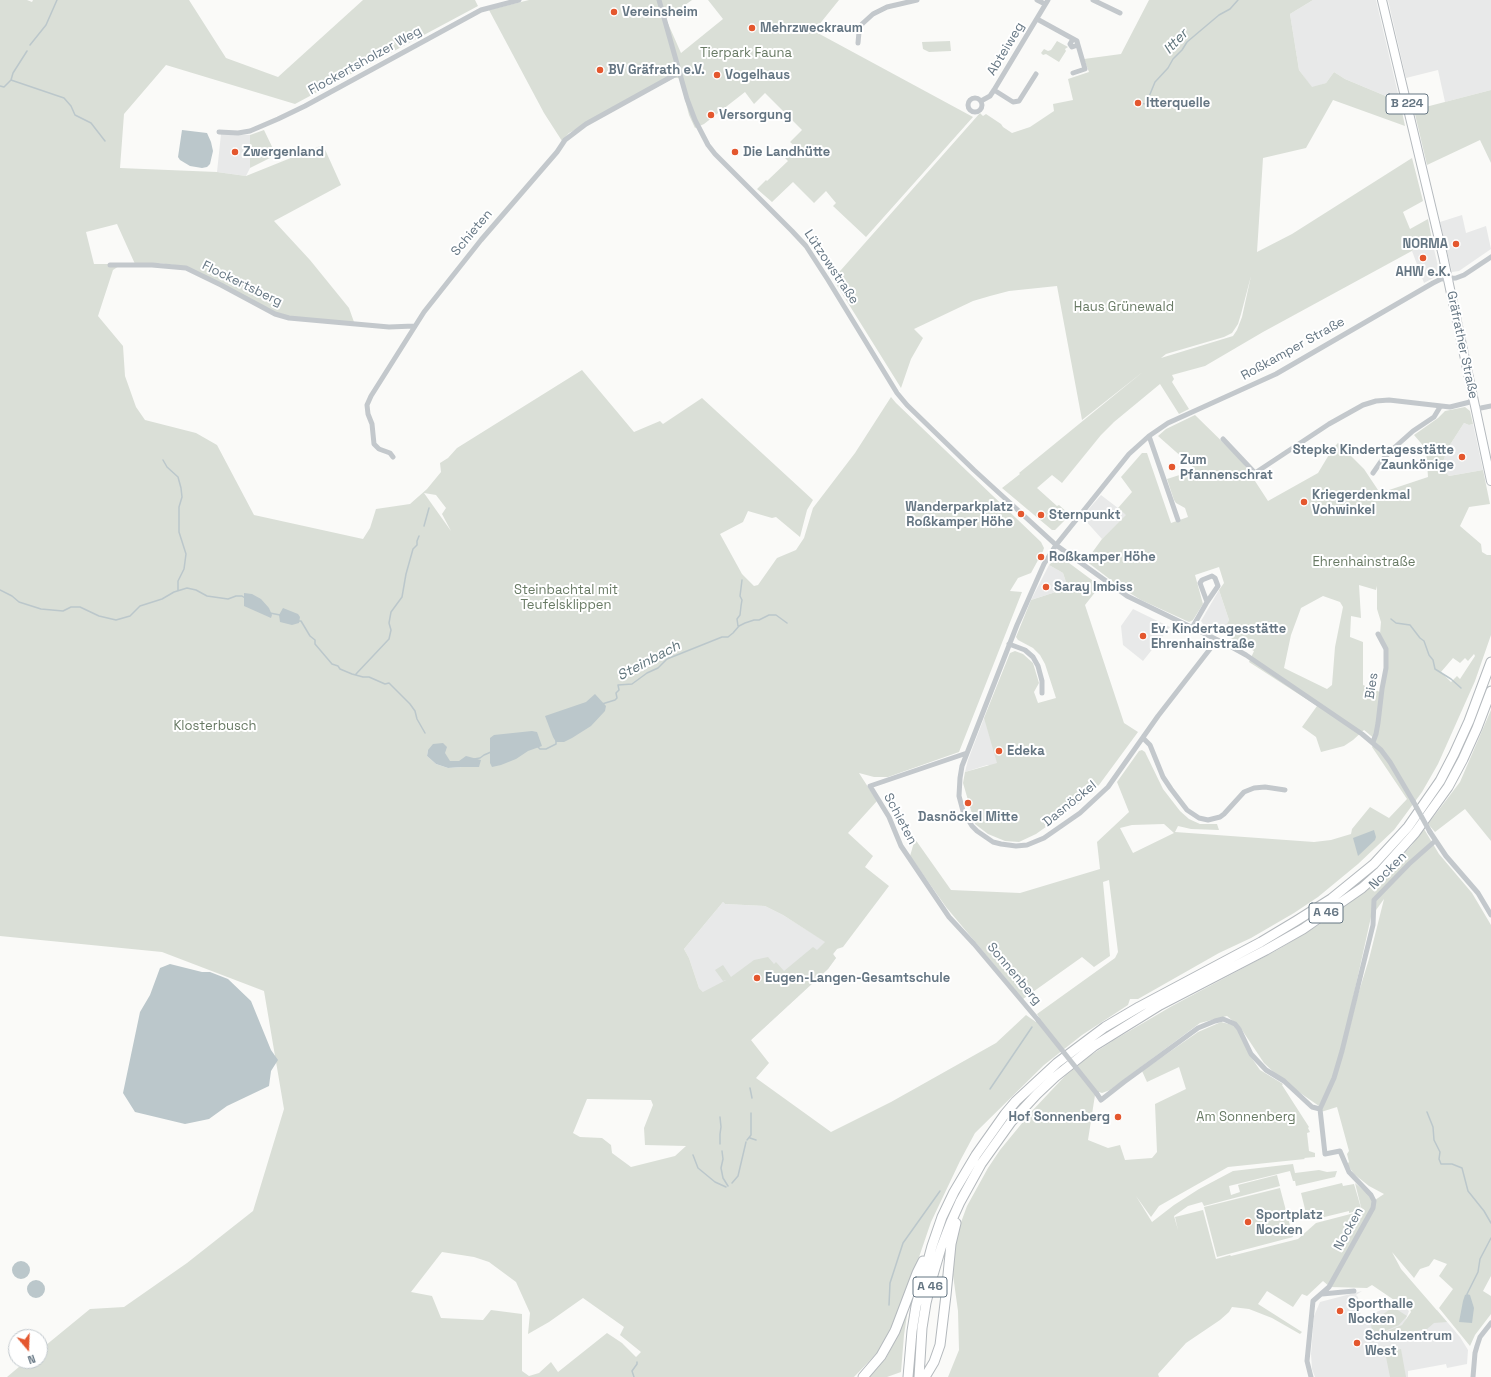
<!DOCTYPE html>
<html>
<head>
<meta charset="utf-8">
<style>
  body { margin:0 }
  #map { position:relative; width:1491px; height:1377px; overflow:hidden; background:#fafaf8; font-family:"Space Grotesk",sans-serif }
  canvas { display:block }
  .north { position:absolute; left:8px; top:1329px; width:40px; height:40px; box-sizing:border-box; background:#fff; border:1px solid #c1c8cd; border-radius:50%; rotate:161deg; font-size:11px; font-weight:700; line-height:16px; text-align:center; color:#657683 }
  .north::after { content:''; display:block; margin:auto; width:14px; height:18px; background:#e4572e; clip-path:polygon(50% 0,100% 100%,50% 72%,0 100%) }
</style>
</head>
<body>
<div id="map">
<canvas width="1491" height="1377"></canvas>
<div class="north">N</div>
</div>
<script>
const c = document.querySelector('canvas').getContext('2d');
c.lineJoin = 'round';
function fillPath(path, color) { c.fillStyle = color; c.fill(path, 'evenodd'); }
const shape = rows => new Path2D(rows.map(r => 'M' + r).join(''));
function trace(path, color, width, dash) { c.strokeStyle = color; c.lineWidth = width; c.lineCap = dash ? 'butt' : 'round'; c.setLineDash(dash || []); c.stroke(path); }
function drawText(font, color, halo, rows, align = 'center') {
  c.font = font + ' "Space Grotesk",sans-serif'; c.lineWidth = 4; c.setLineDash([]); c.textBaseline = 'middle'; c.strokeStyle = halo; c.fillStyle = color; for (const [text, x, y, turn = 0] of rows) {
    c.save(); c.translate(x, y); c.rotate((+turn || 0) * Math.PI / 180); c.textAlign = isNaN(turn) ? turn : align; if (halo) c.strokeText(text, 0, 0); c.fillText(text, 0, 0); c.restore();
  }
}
fillPath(shape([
  [1313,0,1376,0,1400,102,1345,79,1334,72,1326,83,1312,88,1299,70,1290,14],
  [1388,0,1491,0,1491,90,1445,102,1438,70,1406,78],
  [221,134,250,135,250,168,246,176,217,172],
  [1462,215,1466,233,1486,226,1491,249,1459,271,1452,272,1440,222],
  [1432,240,1439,271,1435,277,1424,283,1412,251],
  [1464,423,1469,425,1473,424,1483,470,1449,476,1441,467,1448,448],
  [1101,495,1127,515,1102,539,1084,519,1087,515,1087,511],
  [1049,565,1063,573,1068,588,1031,600],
  [1219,590,1229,620,1222,633,1204,625,1201,621],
  [1133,609,1170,627,1143,661,1123,645,1121,626],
  [1004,712,1029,772,987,765,965,772,968,760,984,718],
  [723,902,725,904,765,906,783,915,837,949,833,954,836,958,828,969,751,1040,699,988,689,958,684,949],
  [1362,1291,1356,1295,1358,1297,1361,1318,1399,1303,1409,1311,1401,1332,1437,1310,1460,1337,1468,1350,1467,1364,1447,1368,1446,1364,1408,1371,1408,1377,1315,1377,1312,1369,1311,1354,1314,1316,1320,1302]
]), '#e8e9e9');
fillPath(shape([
  [0,0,27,0,32,2,33,0,189,0,226,58,278,77,363,0,475,0,478,6,295,104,166,65,124,114,120,168,217,172,246,176,323,145,341,185,274,221,310,260,349,308,354,322,297,318,276,313,182,266,158,263,135,264,117,224,86,232,94,264,122,264,113,270,98,316,123,346,125,376,136,407,145,420,196,433,217,445,254,515,363,539,370,528,376,509,410,504,427,489,441,472,440,463,448,458,457,448,582,370,634,432,660,421,663,424,702,398,813,500,807,510,800,537,776,517,772,518,748,511,743,522,720,534,742,574,754,586,758,585,777,558,796,550,804,538,813,508,855,453,891,397,896,403,1041,542,1044,548,1043,551,1031,573,1018,578,1010,591,1022,592,959,752,888,777,874,777,859,773,877,801,848,833,873,856,865,867,889,886,843,947,837,949,833,954,836,958,828,969,751,1040,769,1063,756,1078,831,1132,891,1102,996,1043,1026,1015,1036,1022,1040,1019,1037,1014,1115,958,1118,952,1109,880,1103,882,1110,956,1094,967,1082,957,1023,999,946,907,910,856,915,839,951,890,1020,893,1100,869,1097,842,1129,812,1117,782,1139,751,1142,750,1145,752,1163,789,1180,811,1189,819,1200,824,1217,824,1219,830,1191,829,1178,826,1175,832,1314,842,1331,840,1351,834,1352,829,1370,807,1389,818,1407,799,1372,747,1376,740,1364,730,1353,740,1344,746,1321,752,1316,737,1302,727,1317,706,1249,662,1254,651,1222,633,1229,620,1219,590,1224,583,1219,567,1195,575,1203,604,1193,620,1189,622,1141,600,1120,587,1086,561,1102,539,1126,515,1118,508,1132,492,1121,477,1142,453,1147,453,1171,523,1188,517,1185,508,1176,503,1174,500,1167,479,1195,470,1193,467,1158,436,1166,429,1195,415,1242,461,1268,501,1318,473,1333,448,1338,443,1364,469,1380,493,1428,477,1426,449,1414,435,1438,418,1445,411,1465,407,1470,411,1473,424,1469,425,1464,423,1448,448,1441,467,1449,476,1483,470,1490,504,1469,507,1460,526,1481,544,1482,552,1487,555,1491,555,1491,635,1475,681,1438,764,1422,792,1394,830,1358,864,1318,897,1294,913,1251,938,1219,953,1138,999,1130,999,1128,1005,1082,1035,1044,1065,975,1133,960,1161,931,1222,903,1304,879,1351,854,1377,7,1377,26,1361,40,1361,40,1350,90,1309,124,1307,187,1263,253,1211,284,1109,264,991,162,952,0,936],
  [424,493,436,495,446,508,442,514,451,531],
  [1359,585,1376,590,1377,586,1377,609,1381,622,1380,634,1388,667,1380,692,1363,685,1363,642,1350,637,1351,616,1361,618],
  [1323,596,1340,602,1343,607,1335,647,1332,685,1327,689,1284,668,1291,635,1301,608],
  [1474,654,1475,656,1460,679,1457,676,1451,682,1441,672,1453,658,1460,663,1465,658,1468,661],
  [428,750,450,762,459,761,479,767,462,767,448,768,436,764,427,756],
  [1164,824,1174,833,1133,853,1120,828,1132,825],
  [723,902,725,904,765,906,783,915,825,942,817,950,813,947,784,971,776,962,774,964,768,957,754,960,731,977,723,965,715,970,723,981,726,980,703,992,699,988,689,958,684,949],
  [587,1099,651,1100,653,1105,644,1128,645,1145,686,1146,675,1156,631,1167,612,1153,611,1145,602,1138,580,1137,573,1133],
  [442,1252,474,1257,489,1262,516,1282,530,1313,528,1334,549,1322,583,1298,624,1327,620,1335,641,1352,636,1357,622,1343,607,1333,558,1372,551,1362,539,1373,529,1376,522,1371,522,1314,491,1310,483,1320,441,1318,432,1296,411,1292],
  [529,0,692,0,666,19,681,53,723,19,708,0,839,0,814,31,973,117,866,237,833,206,836,203,826,191,814,203,793,182,772,202,757,189,766,180,767,181,788,161,785,158,796,147,790,142,802,130,765,93,754,104,745,92,704,124,695,128,689,115,680,80,679,78,674,78,569,133,562,141,544,113,489,10],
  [1149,0,1313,0,1290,14,1299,70,1312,87,1326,83,1334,72,1345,79,1400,102,1405,126,1333,100,1306,148,1263,158,1257,252,1292,234,1412,158,1423,201,1403,212,1410,229,1428,219,1432,240,1263,332,1205,366,1172,375,1174,379,1172,382,1189,409,1179,414,1160,384,1114,422,1101,435,1062,483,1052,475,1037,488,1057,506,1059,505,1070,515,1055,530,1052,530,1002,488,1020,474,1019,473,1144,371,1082,420,1057,286,1009,291,990,296,973,301,914,329,923,338,911,359,901,388,833,279,980,113,983,116,986,114,1001,124,1003,127,1012,133,1030,127,1054,111,1053,104,1073,100,1068,79,1089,72,1084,59,1121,54],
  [1251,276,1242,317,1237,330,1233,336,1161,358,1166,354,1224,337,1232,333,1238,324,1241,314],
  [950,41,951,51,929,52,923,49,922,42],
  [1057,41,1068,47,1065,49,1066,51,1059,62,1046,54,1043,55,1041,53,1044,49,1048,51,1051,50],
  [1491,90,1491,163,1480,140,1427,165,1414,110],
  [264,130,276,155,250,168,250,135],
  [1058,559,1065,560,1100,586,1085,605,1124,723,1138,732,1099,785,1077,805,1036,834,1019,842,1005,841,988,834,975,824,963,783,965,772,997,763,984,718,1010,653,1015,651,1023,654,1033,663,1039,683,1034,692,1038,703,1056,698,1045,664,1040,655,1033,648,1018,640,1016,637,1031,600,1068,588,1063,573,1049,565,1054,560],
  [1491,710,1491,841,1465,809,1435,832,1428,824,1460,782],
  [1424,829,1439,854,1472,893,1491,925,1491,1276,1483,1291,1491,1296,1491,1314,1475,1335,1470,1346,1439,1308,1453,1289,1439,1276,1447,1264,1434,1259,1429,1266,1420,1269,1414,1278,1392,1252,1401,1269,1447,1322,1434,1323,1427,1329,1407,1333,1398,1340,1388,1341,1385,1332,1402,1325,1411,1312,1409,1306,1397,1302,1372,1285,1367,1288,1330,1287,1323,1281,1307,1296,1302,1294,1293,1307,1267,1291,1258,1304,1302,1332,1300,1334,1272,1318,1249,1309,1232,1307,1229,1312,1220,1320,1186,1343,1158,1374,1159,1377,948,1377,959,1350,958,1311,953,1275,956,1236,967,1206,988,1168,1000,1150,1032,1111,1065,1076,1088,1057,1114,1040,1172,1006,1279,949,1325,921,1371,886,1398,860,1412,845],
  [1384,899,1369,959,1357,998,1343,1055,1321,1112,1337,1107,1349,1151,1347,1154,1349,1162,1347,1164,1354,1174,1369,1186,1384,1194,1375,1200,1355,1183,1362,1211,1316,1223,1298,1239,1231,1256,1230,1255,1216,1259,1203,1210,1175,1217,1178,1230,1174,1216,1188,1206,1202,1202,1204,1206,1280,1186,1277,1175,1238,1185,1240,1192,1231,1195,1229,1186,1290,1171,1293,1181,1295,1181,1296,1186,1335,1177,1337,1171,1327,1172,1319,1170,1295,1173,1293,1164,1233,1171,1199,1189,1174,1205,1152,1222,1136,1196,1151,1217,1159,1206,1228,1167,1305,1159,1304,1158,1315,1157,1315,1153,1309,1151,1307,1133,1310,1132,1308,1128,1309,1127,1282,1085,1283,1084,1260,1070,1251,1057,1238,1031,1233,1025,1221,1022,1198,1032,1142,1071,1147,1082,1179,1067,1186,1089,1155,1104,1157,1152,1152,1158,1125,1160,1120,1145,1108,1148,1088,1140,1095,1095,1099,1092,1102,1093,1110,1090,1200,1023,1227,1016,1240,1027,1264,1063,1283,1081,1319,1106,1333,1078,1341,1052,1371,917],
  [1342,1183,1343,1186,1354,1184,1361,1208,1357,1211,1349,1213,1349,1211,1308,1221,1301,1193],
  [1280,1188,1293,1237,1217,1257,1204,1207],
  [1393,1307,1407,1316,1399,1325,1383,1332,1372,1334,1371,1323],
  [908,1309,904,1335,901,1372,887,1377,866,1377,886,1358,898,1335],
  [1401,1349,1406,1377,1390,1377,1385,1352]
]), '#dadfd7');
fillPath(shape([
  [182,130,207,133,211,142,213,151,210,164,207,167,202,168,190,166,180,160,178,157],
  [244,593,252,594,261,599,269,608,272,615,271,618,244,606],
  [283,608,298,614,300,617,299,623,292,625,280,622,279,615],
  [595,694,606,706,605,711,591,726,572,738,564,742,556,742,553,737,545,716,586,702],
  [532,731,537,732,542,746,528,751,516,759,501,765,492,767,490,763,490,738,494,735],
  [443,743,447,747,445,753,450,761,459,761,466,756,481,760,479,767,462,767,448,768,436,764,427,756,428,750,433,744],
  [1374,830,1376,837,1375,840,1358,856,1353,838],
  [170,964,202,972,210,972,228,979,251,1001,271,1050,278,1060,271,1071,269,1086,227,1106,209,1119,185,1124,135,1112,123,1093,140,1012,150,995,160,968],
  '12 1270a9 9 0 1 1 18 0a9 9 0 1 1-18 0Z',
  '27 1289a9 9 0 1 1 18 0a9 9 0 1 1-18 0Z',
  [1467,1294,1470,1295,1474,1308,1472,1323,1459,1322,1463,1301,1465,1295]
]), '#bbc7cb');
trace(shape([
  [30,45,46,25,57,0],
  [11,80,13,73,27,51],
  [0,86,4,87,11,80,64,98,71,106,75,115,91,123,105,141],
  [1138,103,1146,104,1155,82,1168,68,1173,59,1182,50,1187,42,1219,15,1230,9,1238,0],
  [163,460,167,467,178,477,181,488,182,497,179,507,179,532,186,554,184,569,178,581,178,590],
  [424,526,429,508],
  [0,590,12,596,19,602,41,609,63,611,71,607,80,607,99,616,116,620,130,616,140,606,162,599,174,592,187,588,196,590,207,596,228,599,236,596,242,596,245,598],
  [270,613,280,615],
  [1391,619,1396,623,1410,625,1420,638,1424,641,1429,655,1433,660,1435,669,1451,679,1461,688],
  [299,621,301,621,310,636,315,640,315,644,332,664,338,666,340,669,352,674,363,677,369,677,385,684,389,683,410,704,415,711,417,719,425,733],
  [738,626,737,619,740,615,741,606,742,600,740,596,742,580],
  [356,674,389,639,391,630,389,623,391,612,402,597,406,574,413,549,417,545,417,541,419,536],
  [602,704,615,700,617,698,616,693,619,690,618,685,632,684,647,673,658,668,667,659,722,637,728,637,733,633,739,626,745,623,754,620,759,620,769,615,776,615,787,623],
  [537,746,540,749,546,749,556,744,556,740],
  [474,759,480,758,484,755,491,752],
  [750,1088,752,1098],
  [990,1089,1032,1027],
  [1427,1112,1433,1127,1434,1140,1440,1152,1439,1159,1441,1164,1452,1164,1462,1168,1468,1191,1484,1211,1491,1223],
  [720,1117,721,1127,720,1134,720,1144],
  [750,1138,756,1140],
  [747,1140,751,1135,751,1113],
  [722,1151,723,1159,721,1168,723,1178,728,1186],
  [693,1155,698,1168,715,1182,726,1187],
  [732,1183,738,1176,746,1142],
  [1467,1294,1478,1272,1480,1259,1491,1238],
  [889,1305,890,1283,903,1243,940,1191],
  [634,1377,632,1371,637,1364,637,1362]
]), '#bbc7cb', 1.5);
const primary = shape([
  [1382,0,1443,256,1491,481]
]);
const highway = shape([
  [863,1377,881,1356,895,1331,917,1273,923,1261],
  [908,1377,912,1331,916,1306,932,1246,942,1217,954,1192,976,1155,1005,1114,1016,1101,1057,1063,1105,1027,1139,1007,1261,942,1296,921,1331,899,1374,864,1408,827,1440,781,1454,754,1469,721,1491,662],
  [919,1377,922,1328,926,1303,933,1275,941,1248,951,1222,960,1202,981,1164,1011,1122,1037,1094,1055,1077,1094,1046,1160,1005,1266,950,1303,929,1362,888,1381,871,1415,833,1448,787,1463,759,1477,728,1491,691],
  [925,1377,934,1362,940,1345,946,1295,951,1244,956,1223]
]);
trace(primary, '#b5babe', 10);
trace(highway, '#b4b9bd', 11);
trace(shape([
  [659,0,687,99,695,120,708,145,715,154,792,231,806,246,828,280,897,393,907,405,974,470,1056,545,1127,596,1228,645,1246,655,1362,734,1381,750,1390,762,1413,801],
  [1037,0,1045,4],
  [1093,0,1120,13],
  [1037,19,1077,41,1078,45,1072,47,1070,44,1073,39],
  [858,43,859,32,862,24,873,14,887,7,917,0],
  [1073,73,1085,69,1078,45],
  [994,90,1013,102,1019,101,1036,74],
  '968 105a7 7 0 1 1 14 0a7 7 0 1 1-14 0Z',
  [981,101,990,96,994,90,1048,0],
  [219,132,238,133,250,131,278,119,305,106,481,10,519,0],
  [110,265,152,265,186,268,221,285,275,314,289,318,389,327,414,326],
  [1476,409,1491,406],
  [1149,436,1178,520],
  [1223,439,1255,473,1329,424,1363,405,1376,401,1389,400,1450,407,1474,401],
  [393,457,390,453,379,449,374,444,372,424,368,414,367,405,371,396,424,312,481,240,557,152,565,140,586,124,680,72],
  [1373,473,1382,460,1395,447,1413,431,1434,417,1440,407],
  [1192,628,1207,602,1200,583,1202,580,1212,576,1215,578,1218,586,1207,602],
  [1217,640,1158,716,1108,787,1080,813,1044,838,1027,845,1016,846,1001,844,993,842,977,831,972,826,963,811,959,796,960,778,962,766,1017,625,1044,564,1056,545,1129,454,1149,436,1168,423,1276,374,1433,283,1441,279,1456,278,1464,275,1491,257],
  [1009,644,1025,650,1033,657,1038,666,1042,681,1042,693],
  [1143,738,1150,745,1163,777,1171,789,1187,810,1199,818,1208,820,1220,817,1224,814,1244,792,1254,788,1265,787,1285,790],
  [1373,742,1376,734,1378,723,1382,689,1386,668,1386,649,1378,634],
  [967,753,870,786,889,817,901,846,949,917,974,944,1038,1020],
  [1430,832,1446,856,1478,893,1491,915],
  [1097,1094,1101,1100,1124,1082,1198,1028,1215,1021,1223,1019,1235,1024,1239,1029,1251,1054,1266,1070,1284,1081,1312,1107,1320,1109],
  [1322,1294,1354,1291],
  [1311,1377,1307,1361,1313,1301,1329,1287,1373,1208,1374,1201,1371,1195,1349,1172,1340,1151,1325,1154,1320,1109,1334,1078,1342,1051,1373,925,1374,900,1409,864,1435,841],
  [1473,1377,1475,1353,1477,1346,1480,1337,1491,1323]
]), '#c3c8cc', 5);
trace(primary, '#fff', 8);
trace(highway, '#fff', 9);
trace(shape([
  [1413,801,1430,832],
  [1038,1020,1097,1094]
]), '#c3c8cc', 5);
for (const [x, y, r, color] of [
  [614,12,4,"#e4572e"],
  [752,28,4,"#e4572e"],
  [600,70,4,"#e4572e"],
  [717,75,4,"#e4572e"],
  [1138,103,4,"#e4572e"],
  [711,115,4,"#e4572e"],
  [235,152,4,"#e4572e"],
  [735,152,4,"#e4572e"],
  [1456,244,4,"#e4572e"],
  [1423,258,4,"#e4572e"],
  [1462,457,4,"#e4572e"],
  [1172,467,4,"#e4572e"],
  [1304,502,4,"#e4572e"],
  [1021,514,4,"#e4572e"],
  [1041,515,4,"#e4572e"],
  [1041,557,4,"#e4572e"],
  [1046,587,4,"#e4572e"],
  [1143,636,4,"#e4572e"],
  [999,751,4,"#e4572e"],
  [968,803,4,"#e4572e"],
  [757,978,4,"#e4572e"],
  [1118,1117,4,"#e4572e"],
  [1248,1222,4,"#e4572e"],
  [1340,1311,4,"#e4572e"],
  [1357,1343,4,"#e4572e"]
]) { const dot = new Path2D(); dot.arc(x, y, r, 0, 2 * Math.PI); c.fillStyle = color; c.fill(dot); trace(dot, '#fff', 1.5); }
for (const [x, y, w] of [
  [1407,104,42],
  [1326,913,34],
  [930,1287,34]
]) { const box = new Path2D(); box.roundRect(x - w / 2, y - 10, w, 20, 3); c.fillStyle = '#fff'; c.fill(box); trace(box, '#657683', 1); }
drawText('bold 12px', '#657683', null, [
  ["B 224",1407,104],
  ["A 46",1326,913],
  ["A 46",930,1287]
]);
drawText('bold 13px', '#657683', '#fff', [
  ["Vereinsheim",622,12],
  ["Mehrzweckraum",760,28],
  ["BV Gräfrath e.V.",608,70],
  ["Vogelhaus",725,75],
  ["Itterquelle",1146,103],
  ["Versorgung",719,115],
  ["Zwergenland",243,152],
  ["Die Landhütte",743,152],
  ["NORMA",1448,244,"right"],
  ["AHW e.K.",1423,272,"center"],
  ["Stepke Kindertagesstätte",1454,450,"right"],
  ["Zaunkönige",1454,465,"right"],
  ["Zum",1180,460],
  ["Pfannenschrat",1180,475],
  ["Kriegerdenkmal",1312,495],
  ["Vohwinkel",1312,510],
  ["Wanderparkplatz",1013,507,"right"],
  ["Roßkamper Höhe",1013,522,"right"],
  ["Sternpunkt",1049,515],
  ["Roßkamper Höhe",1049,557],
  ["Saray Imbiss",1054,587],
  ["Ev. Kindertagesstätte",1151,629],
  ["Ehrenhainstraße",1151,644],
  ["Edeka",1007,751],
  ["Dasnöckel Mitte",968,817,"center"],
  ["Eugen-Langen-Gesamtschule",765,978],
  ["Hof Sonnenberg",1110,1117,"right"],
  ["Sportplatz",1256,1215],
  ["Nocken",1256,1230],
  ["Sporthalle",1348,1304],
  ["Nocken",1348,1319],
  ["Schulzentrum",1365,1336],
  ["West",1365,1351]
], 'left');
drawText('13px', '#657683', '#fff', [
  ["Abteiweg",1006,49,-59],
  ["Flockertsholzer Weg",365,61,-29],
  ["Schieten",472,233,-50],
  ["Lützowstraße",831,267,56],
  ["Flockertsberg",242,284,26],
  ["Gräfrather Straße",1462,345,78],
  ["Roßkamper Straße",1293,349,-29],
  ["Bies",1372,686,-81],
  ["Dasnöckel",1070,804,-39],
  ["Schieten",900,819,62],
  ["Nocken",1388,871,-45],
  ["Sonnenberg",1014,974,50],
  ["Nocken",1349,1229,-61]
]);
drawText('13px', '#687a64', '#fff', [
  ["Tierpark Fauna",746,53],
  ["Haus Grünewald",1124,307],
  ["Ehrenhainstraße",1364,562],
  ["Steinbachtal mit",566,590],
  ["Teufelsklippen",566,605],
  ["Klosterbusch",215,726],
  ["Am Sonnenberg",1246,1117]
]);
drawText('italic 14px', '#60757c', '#fff', [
  ["Itter",1176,42,-47],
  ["Steinbach",649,661,-28]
]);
</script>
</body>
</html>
